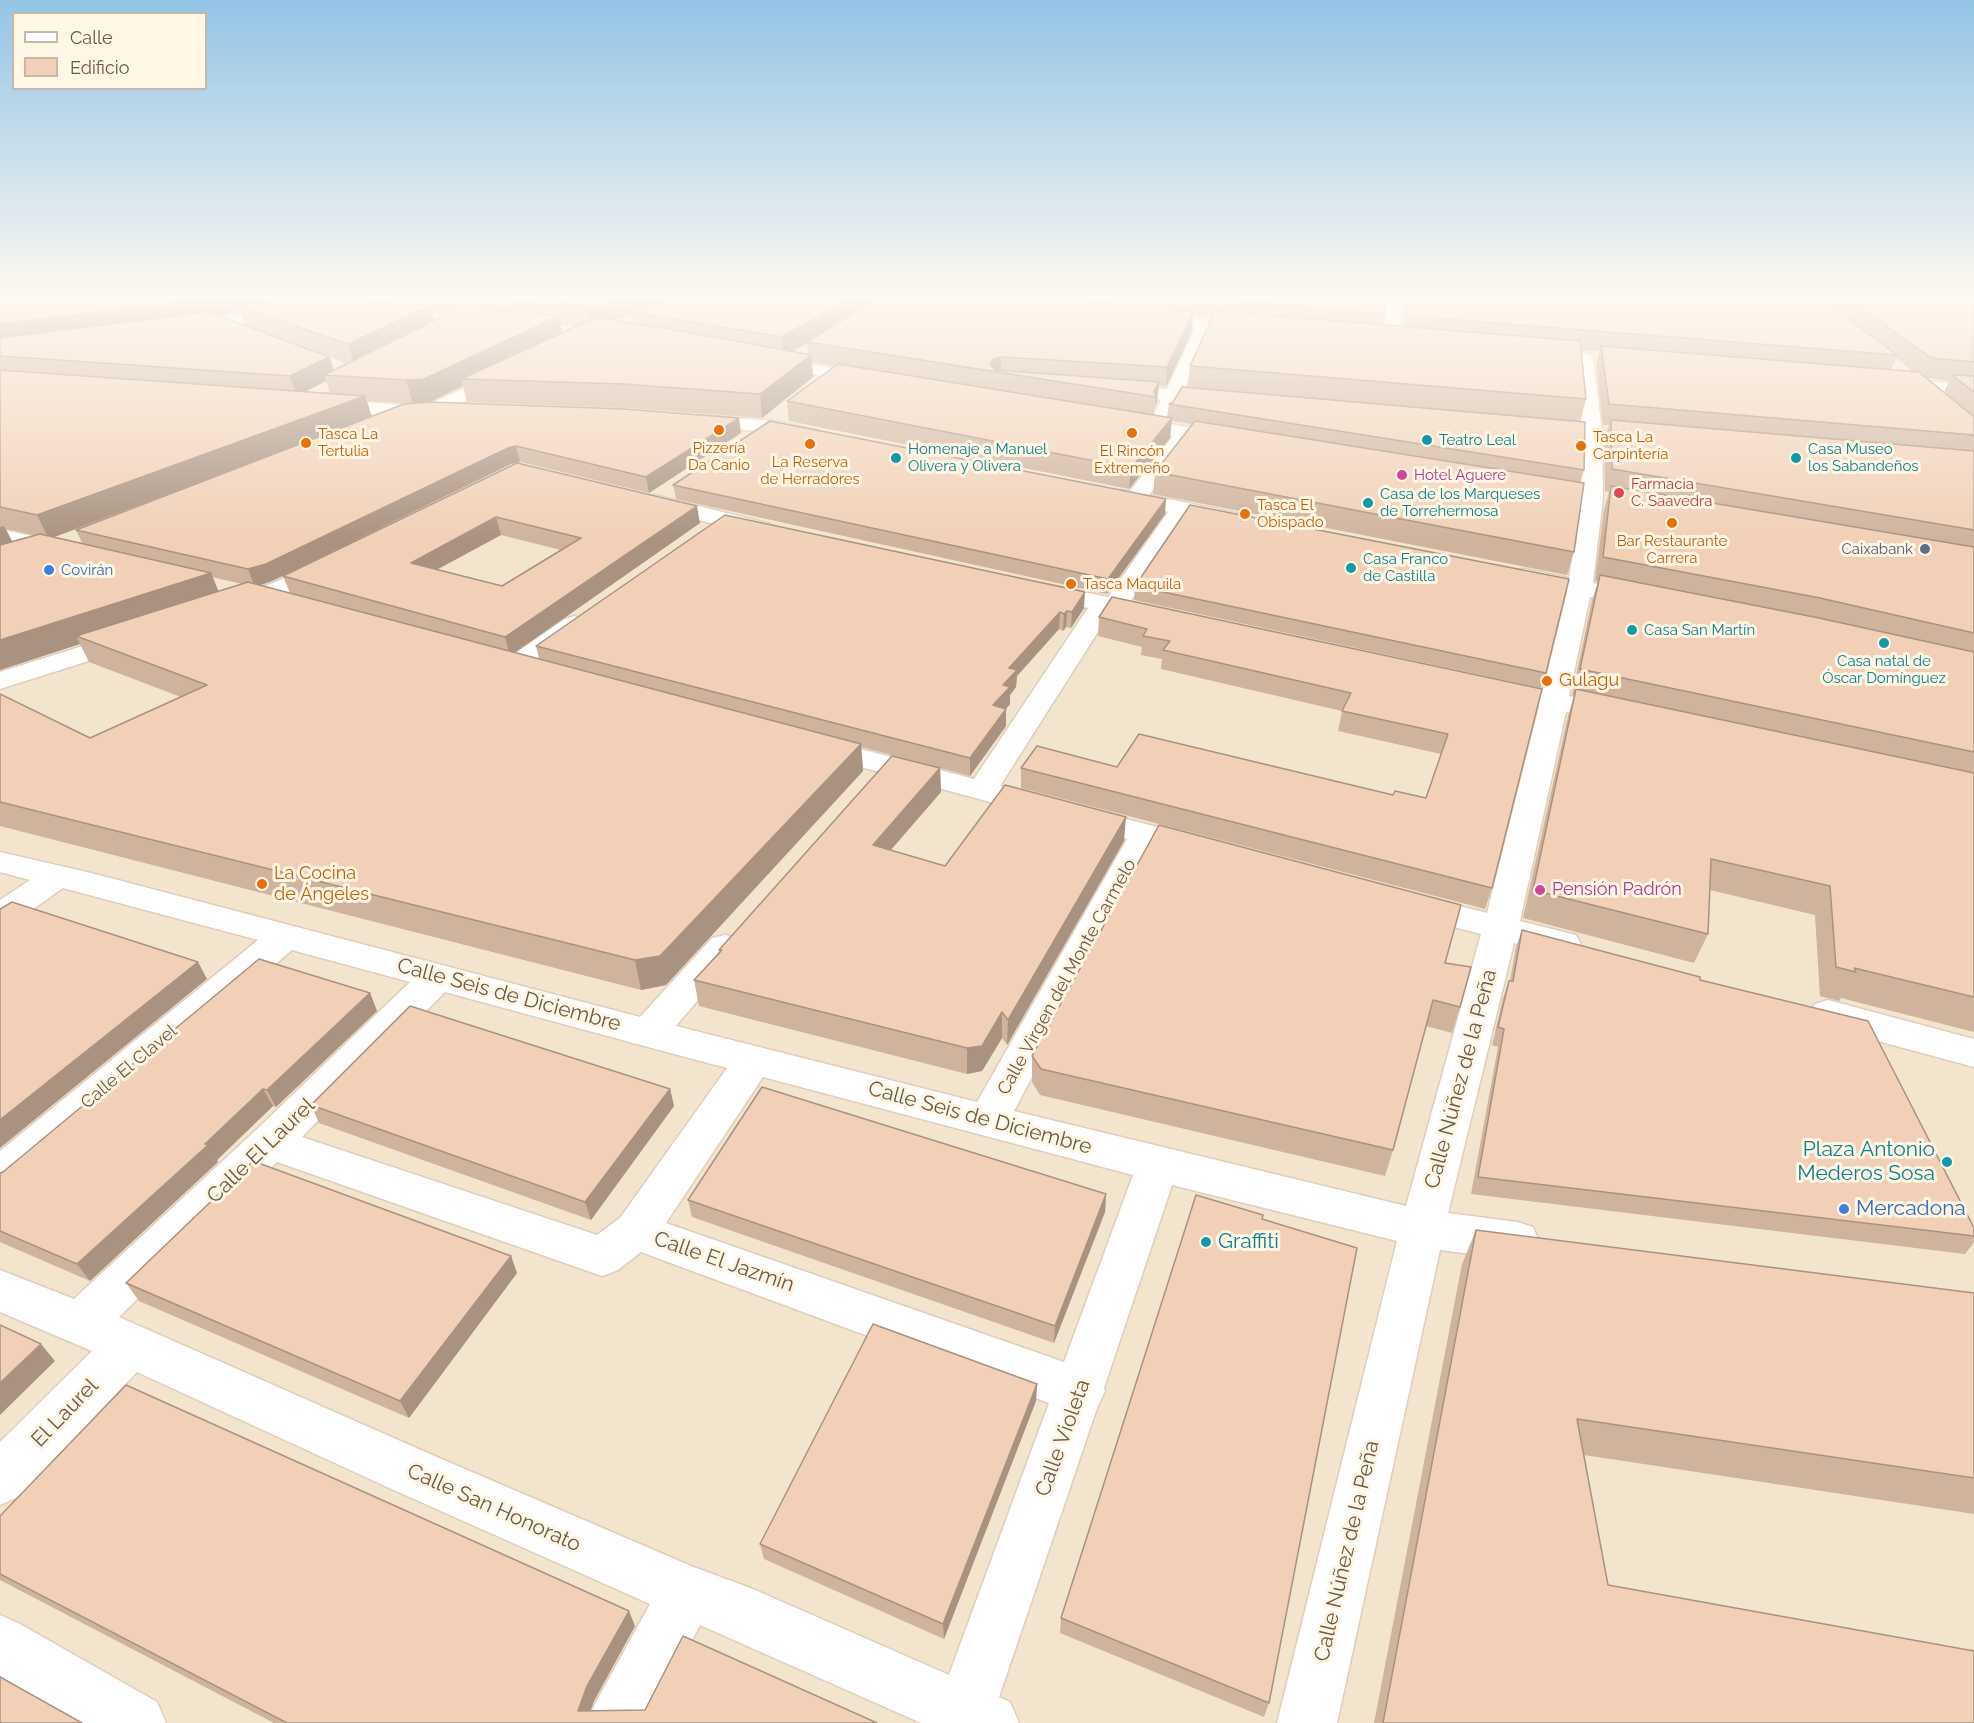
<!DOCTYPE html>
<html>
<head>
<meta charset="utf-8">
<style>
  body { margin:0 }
  #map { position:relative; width:1974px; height:1723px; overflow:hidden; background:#fcf2df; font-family:Raleway,sans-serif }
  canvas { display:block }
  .legend { position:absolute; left:12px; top:12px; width:195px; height:78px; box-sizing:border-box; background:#fff6e5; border:2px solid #c6b7a6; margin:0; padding:8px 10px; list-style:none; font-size:18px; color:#715847 }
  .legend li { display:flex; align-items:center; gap:12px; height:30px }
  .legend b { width:30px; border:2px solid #c6b7a6 }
</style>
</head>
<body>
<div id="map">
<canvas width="1974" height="1723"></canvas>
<ul class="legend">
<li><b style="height:8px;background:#fff"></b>Calle</li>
<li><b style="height:16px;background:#f1d0b7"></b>Edificio</li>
</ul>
</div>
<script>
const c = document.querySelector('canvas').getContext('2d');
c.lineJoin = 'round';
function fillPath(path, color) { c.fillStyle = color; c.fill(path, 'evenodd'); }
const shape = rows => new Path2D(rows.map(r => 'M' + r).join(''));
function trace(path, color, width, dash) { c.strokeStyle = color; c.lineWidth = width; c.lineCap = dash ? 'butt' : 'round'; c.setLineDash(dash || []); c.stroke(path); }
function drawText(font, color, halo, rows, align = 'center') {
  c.font = font + ' Raleway,sans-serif'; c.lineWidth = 6; c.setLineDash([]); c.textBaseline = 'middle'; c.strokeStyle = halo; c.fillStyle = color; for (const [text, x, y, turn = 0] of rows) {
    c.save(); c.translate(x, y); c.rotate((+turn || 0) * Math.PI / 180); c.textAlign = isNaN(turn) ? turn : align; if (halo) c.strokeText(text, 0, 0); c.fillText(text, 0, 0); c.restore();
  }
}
fillPath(shape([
  [0,300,1974,300,1974,1723,0,1723]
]), '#f3e4ce');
const minor = shape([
  [1386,300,1402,300,1400,341,1392,346,1384,341,1386,300],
  [287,310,293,312,295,315,293,318,190,332,182,327,190,322,287,310],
  [1148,314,1258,326,1260,329,1258,332,1252,334,1211,330,1184,390,1229,395,1231,399,1229,403,1222,405,1179,401,1170,417,1163,419,1156,417,1154,413,1161,400,1106,394,1103,390,1106,386,1112,385,1167,389,1195,328,1142,322,1140,319,1148,314],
  [1584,353,1590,354,1593,358,1602,431,1603,498,1593,583,1647,594,1650,599,1647,604,1638,606,1590,597,1569,696,1625,708,1629,714,1625,720,1615,723,1566,712,1520,921,1576,935,1581,944,1576,953,1563,956,1514,943,1448,1213,1517,1222,1533,1227,1539,1241,1533,1255,1517,1260,1440,1250,1337,1723,1277,1723,1397,1241,1172,1185,1104,1388,1105,1391,1097,1408,999,1697,1010,1702,1019,1723,921,1723,700,1625,649,1723,587,1723,596,1702,650,1604,387,1487,137,1372,18,1497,0,1505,0,1442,92,1351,0,1312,0,1270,74,1299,255,1131,410,982,292,950,15,1188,0,1193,0,1151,258,940,63,888,12,924,0,927,0,900,30,880,0,872,0,852,91,873,640,1017,712,938,725,935,738,938,743,947,676,1026,977,1102,1127,839,809,753,804,747,809,741,819,738,974,779,1088,608,1032,595,1029,590,1032,585,1041,583,1108,597,1168,512,1113,501,1110,496,1113,491,1121,490,1130,491,1173,436,1120,426,1117,422,1120,418,1127,416,1237,436,1240,440,1237,444,1230,446,1191,439,1149,495,1240,514,1243,519,1240,524,1232,526,1188,516,1130,602,1161,609,1165,614,1161,619,1152,622,1110,613,1000,786,1207,840,1211,847,1207,854,1195,857,1155,847,1014,1111,1406,1206,1481,934,1404,914,1399,906,1404,898,1416,895,1487,913,1539,706,1485,694,1481,688,1485,682,1495,680,1543,690,1567,592,1515,581,1512,576,1515,571,1524,569,1569,578,1581,498,1582,431,1575,358,1578,354,1584,353],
  [445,992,648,1047,727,1068,620,1218,597,1235,302,1137,445,992],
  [763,1077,1133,1175,1064,1362,666,1223,763,1077],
  [277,1162,602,1276,618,1270,641,1252,1049,1403,949,1675,753,1589,691,1566,423,1451,119,1317,277,1162],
  [769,356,869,375,875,376,878,380,875,384,869,385,763,365,760,361,763,357,769,356],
  [506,370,512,371,515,375,512,379,435,415,413,418,325,410,318,408,316,404,318,400,325,398,413,406,429,404,506,370],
  [1892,378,1974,385,1974,395,1886,387,1883,383,1886,379,1892,378],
  [696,415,777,421,816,430,819,434,816,438,809,440,777,433,689,425,686,421,689,417,696,415],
  [655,495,770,524,773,529,770,534,762,536,647,507,644,502,647,497,655,495],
  [0,529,68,544,72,549,68,554,60,556,0,543,0,529],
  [326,559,334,561,338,566,334,571,291,593,236,612,227,610,224,605,227,600,273,583,326,559],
  [574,616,583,619,587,624,583,629,524,673,514,675,504,673,501,667,504,661,565,619,574,616],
  [127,632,136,634,140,640,136,646,0,689,0,672,127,632],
  [1828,1000,1974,1039,1974,1067,1815,1024,1809,1014,1815,1004,1828,1000],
  [0,1615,20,1624,157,1702,166,1723,79,1723,0,1676,0,1615]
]);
trace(minor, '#dfcebb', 3);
fillPath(minor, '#fff');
fillPath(shape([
  [0,300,1386,300,1383,325,1404,327,1404,300,1823,300,1829,304,1831,300,1974,300,1974,1032,1841,998,1839,1001,1820,996,1815,915,1710,890,1708,934,1694,963,1523,918,1568,716,1574,696,1572,695,1592,600,1598,582,1595,581,1604,509,1609,492,1605,491,1604,441,1609,425,1603,425,1596,365,1600,351,1581,350,1586,399,1580,422,1584,470,1580,483,1574,552,1567,575,1153,494,1155,472,1192,424,1171,421,1170,438,1129,489,789,421,787,401,835,366,812,362,813,377,762,418,627,408,467,402,463,386,430,402,414,404,741,433,649,493,520,462,511,464,272,581,260,585,290,593,283,576,517,463,700,523,514,652,539,659,536,646,1084,608,1071,628,1066,627,1063,631,1059,629,1017,676,1016,687,1010,695,1010,704,1006,709,1006,726,970,776,861,747,863,771,666,985,641,990,0,826,0,694,90,738,181,697,89,662,80,644,0,670],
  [432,312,442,313,449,313,434,321],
  [240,313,244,325,220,316],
  [633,315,634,323,615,320],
  [1193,315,1212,317,1190,366,1187,388,1173,402,1169,404,1167,417,1154,415,1155,407,1157,402,1159,386,1166,387,1192,331],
  [560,324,561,325,576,326,562,333],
  [818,336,807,342,808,354,792,351],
  [330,357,338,360,347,364,334,370],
  [1896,358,1914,372,1891,370],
  [1927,378,1949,381,1944,392],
  [326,381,330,393,305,392],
  [367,401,413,404,76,530,82,543,54,537,372,417],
  [6,529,34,535,12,541],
  [501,535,561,550,502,586,437,569],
  [212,577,242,584,218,591],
  [673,485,1165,514,1107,594,676,499],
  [1135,586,1546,673,1541,688,1134,600],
  [1099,617,1542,689,1492,888,1485,909,1021,788,1021,768,1117,767,1426,798,1441,754,1338,731,1342,711,1161,669,1162,659,1141,655,1142,647,1098,636],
  [940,768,941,792,891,850,945,866,1124,841,1007,1045,1002,1038,982,1071,967,1074,699,1006,694,980,719,952,719,950],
  [1522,930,1700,980,1974,1228,1974,1242,1965,1254,1471,1194,1498,1047,1492,1045,1503,998,1509,981,1510,981,1516,947],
  [1445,963,1460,1007,1452,1033,1426,1026,1393,1150,1385,1176,1040,1095,1032,1082,1032,1056],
  [370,993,377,1011,276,1107,273,1106,217,1160,218,1162,90,1281,0,1242,0,1173],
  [670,1089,674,1106,591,1220,319,1123,311,1105],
  [1106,1194,1105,1212,1054,1343,692,1217,688,1200],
  [1476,1230,1974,1293,1974,1514,1584,1455,1608,1585,1974,1723,1374,1723,1462,1264],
  [511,1256,517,1273,409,1418,139,1301,126,1283],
  [1037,1384,1036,1401,944,1639,764,1559,760,1544],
  [0,1516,635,1626,594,1701,591,1710,877,1723,274,1723,0,1580],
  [1061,1618,1269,1703,1264,1717,1060,1633]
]), '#cfb39d');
fillPath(shape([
  [198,300,306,300,237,306,240,313,0,344,0,324],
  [620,300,684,300,632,312,633,315,591,328,587,309],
  [846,300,877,300,784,357,782,337],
  [430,306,435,327,355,367,348,344],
  [1193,312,1192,331,1166,387,1167,367],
  [559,316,563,337,461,379,463,386,430,402,413,404,406,380],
  [811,355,813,377,762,418,760,394],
  [329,357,335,376,324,375,326,381,297,396,290,376],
  [1001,357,1001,373,990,371,990,364,993,359],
  [1159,382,1157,402,1155,407,1156,397,1154,391],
  [365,396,372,417,49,539,37,515],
  [739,418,741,433,649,493,646,477],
  [1172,418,1170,438,1129,489,1131,468],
  [516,446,520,462,511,464,272,581,255,587,248,569,508,448],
  [1166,499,1165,514,1107,594,1108,579],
  [697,506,700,523,510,656,505,637],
  [496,517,501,535,416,581,411,563],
  [4,526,16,549,0,554,0,527],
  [211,573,221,597,76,636,80,644,0,670,0,640],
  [1085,592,1084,608,1071,628,1072,612],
  [1067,611,1066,627,1063,631,1064,614],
  [1060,612,1059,629,1017,676,1016,687,1010,695,1010,704,993,723,993,705,1003,685,1009,668],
  [1006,709,1006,726,970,776,970,758],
  [861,744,863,771,666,985,641,990,635,960],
  [940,768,941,792,874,869,873,845],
  [1126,817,1124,841,1007,1045,1008,1020],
  [198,962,207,979,0,1148,0,1120],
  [370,993,377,1011,276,1107,267,1090],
  [1002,1012,1002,1038,982,1071,967,1074,967,1048],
  [263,1089,273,1106,217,1160,218,1162,90,1281,77,1264],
  [670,1089,674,1106,591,1220,585,1202],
  [1106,1194,1105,1212,1054,1343,1055,1326],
  [511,1256,517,1273,409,1418,400,1401],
  [41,1344,55,1361,0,1415,0,1383],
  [1037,1384,1036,1401,944,1639,943,1624],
  [629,1611,635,1626,594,1701,586,1723,578,1711,587,1686]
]), '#a99280');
const building = shape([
  [0,300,198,300,0,324,0,300],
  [289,300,324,300,430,306,348,344,237,306,289,300],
  [498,300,555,300,580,307,591,300,620,300,587,309,498,300],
  [670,300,846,300,782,337,632,312,670,300],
  [875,300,1064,300,1193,312,1167,367,1001,357,993,359,990,364,995,370,1159,382,1154,391,1156,397,807,342,875,300],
  [1225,300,1386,300,1385,314,1225,300],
  [1407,300,1823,300,1897,355,1407,316,1407,300],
  [1850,300,1974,300,1974,362,1931,358,1850,300],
  [455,307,559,316,424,379,406,380,324,375,452,312,455,307],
  [1215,311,1580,341,1586,399,1190,366,1215,311],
  [209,312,329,357,290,376,0,356,0,338,209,312],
  [598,318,670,329,811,355,760,394,623,384,461,379,588,321,598,318],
  [1601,346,1919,372,1974,417,1974,435,1609,404,1601,346],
  [838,364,1172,418,1131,468,787,401,838,364],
  [0,370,365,396,37,515,0,507,0,370],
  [1952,375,1974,376,1974,392,1952,375],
  [1182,387,1585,422,1584,470,1169,404,1173,402,1182,387],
  [430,402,624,409,739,418,646,477,516,446,508,448,266,564,248,569,76,530,404,404,430,402],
  [1611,420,1974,451,1974,530,1612,469,1611,420],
  [770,421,1166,499,1108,579,673,485,770,421],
  [1195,421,1584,483,1574,552,1155,472,1195,421],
  [517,463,697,506,505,637,283,576,517,463],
  [496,517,581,538,502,586,411,563,496,517],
  [1611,486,1974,547,1974,633,1820,598,1603,557,1611,486],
  [1190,505,1569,579,1546,673,1135,586,1190,505],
  [725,515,1085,592,1072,612,1067,611,1064,614,1060,612,1009,668,1017,670,1003,685,1010,687,993,705,1006,709,970,758,536,646,725,515],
  [40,534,211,573,0,640,0,545,40,534],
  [1600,575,1819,618,1974,652,1974,752,1580,669,1600,575],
  [248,582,861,744,660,956,635,960,0,802,0,694,90,738,207,685,76,636,248,582],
  [1112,597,1542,689,1492,888,1021,768,1037,746,1117,767,1139,734,1393,795,1395,791,1426,798,1448,734,1342,711,1351,693,1163,650,1170,641,1143,636,1147,629,1099,617,1112,597],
  [1576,689,1974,773,1974,997,1854,968,1856,972,1836,967,1830,886,1711,859,1708,934,1533,890,1576,689],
  [892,756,940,768,873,845,945,866,1005,785,1126,817,1008,1020,1002,1012,982,1046,967,1048,694,980,722,950,719,950,892,756],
  [1159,825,1461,905,1445,963,1471,967,1460,1007,1433,1000,1393,1150,1041,1069,1032,1056,1159,825],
  [12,902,198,962,0,1120,0,909,12,902],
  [1522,930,1700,977,1700,980,1868,1021,1974,1228,1974,1236,1478,1177,1504,1029,1498,1027,1509,981,1513,981,1522,930],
  [259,959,370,993,267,1090,263,1089,205,1144,208,1145,77,1264,0,1231,0,1173,3,1172,259,959],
  [410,1006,670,1089,585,1202,311,1105,410,1006],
  [762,1087,1106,1194,1055,1326,688,1200,762,1087],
  [253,1161,511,1256,400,1401,126,1283,253,1161],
  [1196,1195,1263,1215,1262,1219,1357,1248,1269,1703,1061,1618,1196,1195],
  [1476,1230,1974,1293,1974,1478,1577,1419,1608,1585,1974,1651,1974,1723,1383,1723,1476,1230],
  [873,1324,1037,1384,943,1624,760,1544,873,1324],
  [0,1325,41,1344,0,1383,0,1325],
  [126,1385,629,1611,587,1686,578,1711,645,1710,683,1636,877,1723,287,1723,0,1574,0,1516,126,1385],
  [0,1677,82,1723,0,1723,0,1677]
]);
fillPath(building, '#f1d0b7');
trace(building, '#a99280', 1.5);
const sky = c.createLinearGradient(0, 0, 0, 541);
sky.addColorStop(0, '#93c4e6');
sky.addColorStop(0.55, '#fef9f1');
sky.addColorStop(1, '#fef9f100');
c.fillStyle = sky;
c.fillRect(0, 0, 1974, 541);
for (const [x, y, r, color] of [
  [719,430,6,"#e8710a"],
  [1132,433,6,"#e8710a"],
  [1427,440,6,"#0f9aa8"],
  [306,443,6,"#e8710a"],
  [810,444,6,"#e8710a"],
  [1581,446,6,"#e8710a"],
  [896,458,6,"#0f9aa8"],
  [1796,458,6,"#0f9aa8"],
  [1402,475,6,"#d1479c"],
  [1619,493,6,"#e0444e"],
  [1368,503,6,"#0f9aa8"],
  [1245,514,6,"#e8710a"],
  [1672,523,6,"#e8710a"],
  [1925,549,6,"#5c6f8a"],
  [1351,568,6,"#0f9aa8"],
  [49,570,6,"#3f7fe0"],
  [1071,584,6,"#e8710a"],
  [1632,630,6,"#0f9aa8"],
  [1884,643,6,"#0f9aa8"],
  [1547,681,6,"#e8710a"],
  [262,884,6,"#e8710a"],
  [1540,890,6,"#d1479c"],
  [1947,1162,6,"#0f9aa8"],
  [1844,1209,6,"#3f7fe0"],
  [1206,1242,6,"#0f9aa8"]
]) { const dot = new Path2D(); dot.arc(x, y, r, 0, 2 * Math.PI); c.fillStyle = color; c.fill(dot); trace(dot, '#fff6e5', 2); }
drawText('15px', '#c56008', '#fff6e5', [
  ["Tasca La",318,434],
  ["Tertulia",318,451],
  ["Tasca La",1593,437],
  ["Carpintería",1593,454],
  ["Pizzería",719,448,"center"],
  ["Da Canio",719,465,"center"],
  ["El Rincón",1132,451,"center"],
  ["Extremeño",1132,468,"center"],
  ["La Reserva",810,462,"center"],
  ["de Herradores",810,479,"center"],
  ["Tasca El",1257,505],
  ["Obispado",1257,522],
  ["Bar Restaurante",1672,541,"center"],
  ["Carrera",1672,558,"center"],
  ["Tasca Maquila",1083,584]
], 'left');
drawText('15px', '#0d838f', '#fff6e5', [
  ["Teatro Leal",1439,440],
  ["Homenaje a Manuel",908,449],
  ["Olivera y Olivera",908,466],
  ["Casa Museo",1808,449],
  ["los Sabandeños",1808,466],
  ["Casa de los Marqueses",1380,494],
  ["de Torrehermosa",1380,511],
  ["Casa Franco",1363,559],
  ["de Castilla",1363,576],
  ["Casa San Martín",1644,630],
  ["Casa natal de",1884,661,"center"],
  ["Óscar Domínguez",1884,678,"center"]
], 'left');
drawText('15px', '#b23c85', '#fff6e5', [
  ["Hotel Aguere",1414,475]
], 'left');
drawText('15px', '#be3a42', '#fff6e5', [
  ["Farmacia",1631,484],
  ["C. Saavedra",1631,501]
], 'left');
drawText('15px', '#4e5e75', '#fff6e5', [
  ["Caixabank",1913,549]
], 'right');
drawText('15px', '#366cbe', '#fff6e5', [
  ["Covirán",61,570]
], 'left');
drawText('18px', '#c56008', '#fff6e5', [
  ["Gulagu",1559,681],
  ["La Cocina",274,874],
  ["de Ángeles",274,895]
], 'left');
drawText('18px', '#b23c85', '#fff6e5', [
  ["Pensión Padrón",1552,890]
], 'left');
drawText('18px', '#715847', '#fff6e5', [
  ["Calle Virgen del Monte Carmelo",1067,977,-61],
  ["Calle El Clavel",129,1067,-40]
]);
drawText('21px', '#715847', '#fff6e5', [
  ["Calle Seis de Diciembre",509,995,15],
  ["Calle Núñez de la Peña",1461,1079,-75],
  ["Calle Seis de Diciembre",980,1118,15],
  ["Calle El Laurel",261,1151,-44],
  ["Calle El Jazmín",724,1262,19],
  ["El Laurel",65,1413,-46],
  ["Calle Violeta",1063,1438,-70],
  ["Calle San Honorato",494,1508,24],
  ["Calle Núñez de la Peña",1347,1551,-77]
]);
drawText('21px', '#0d838f', '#fff6e5', [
  ["Plaza Antonio",1935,1150],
  ["Mederos Sosa",1935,1174],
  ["Graffiti",1218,1242,"left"]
], 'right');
drawText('21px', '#366cbe', '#fff6e5', [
  ["Mercadona",1856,1209]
], 'left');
</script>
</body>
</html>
